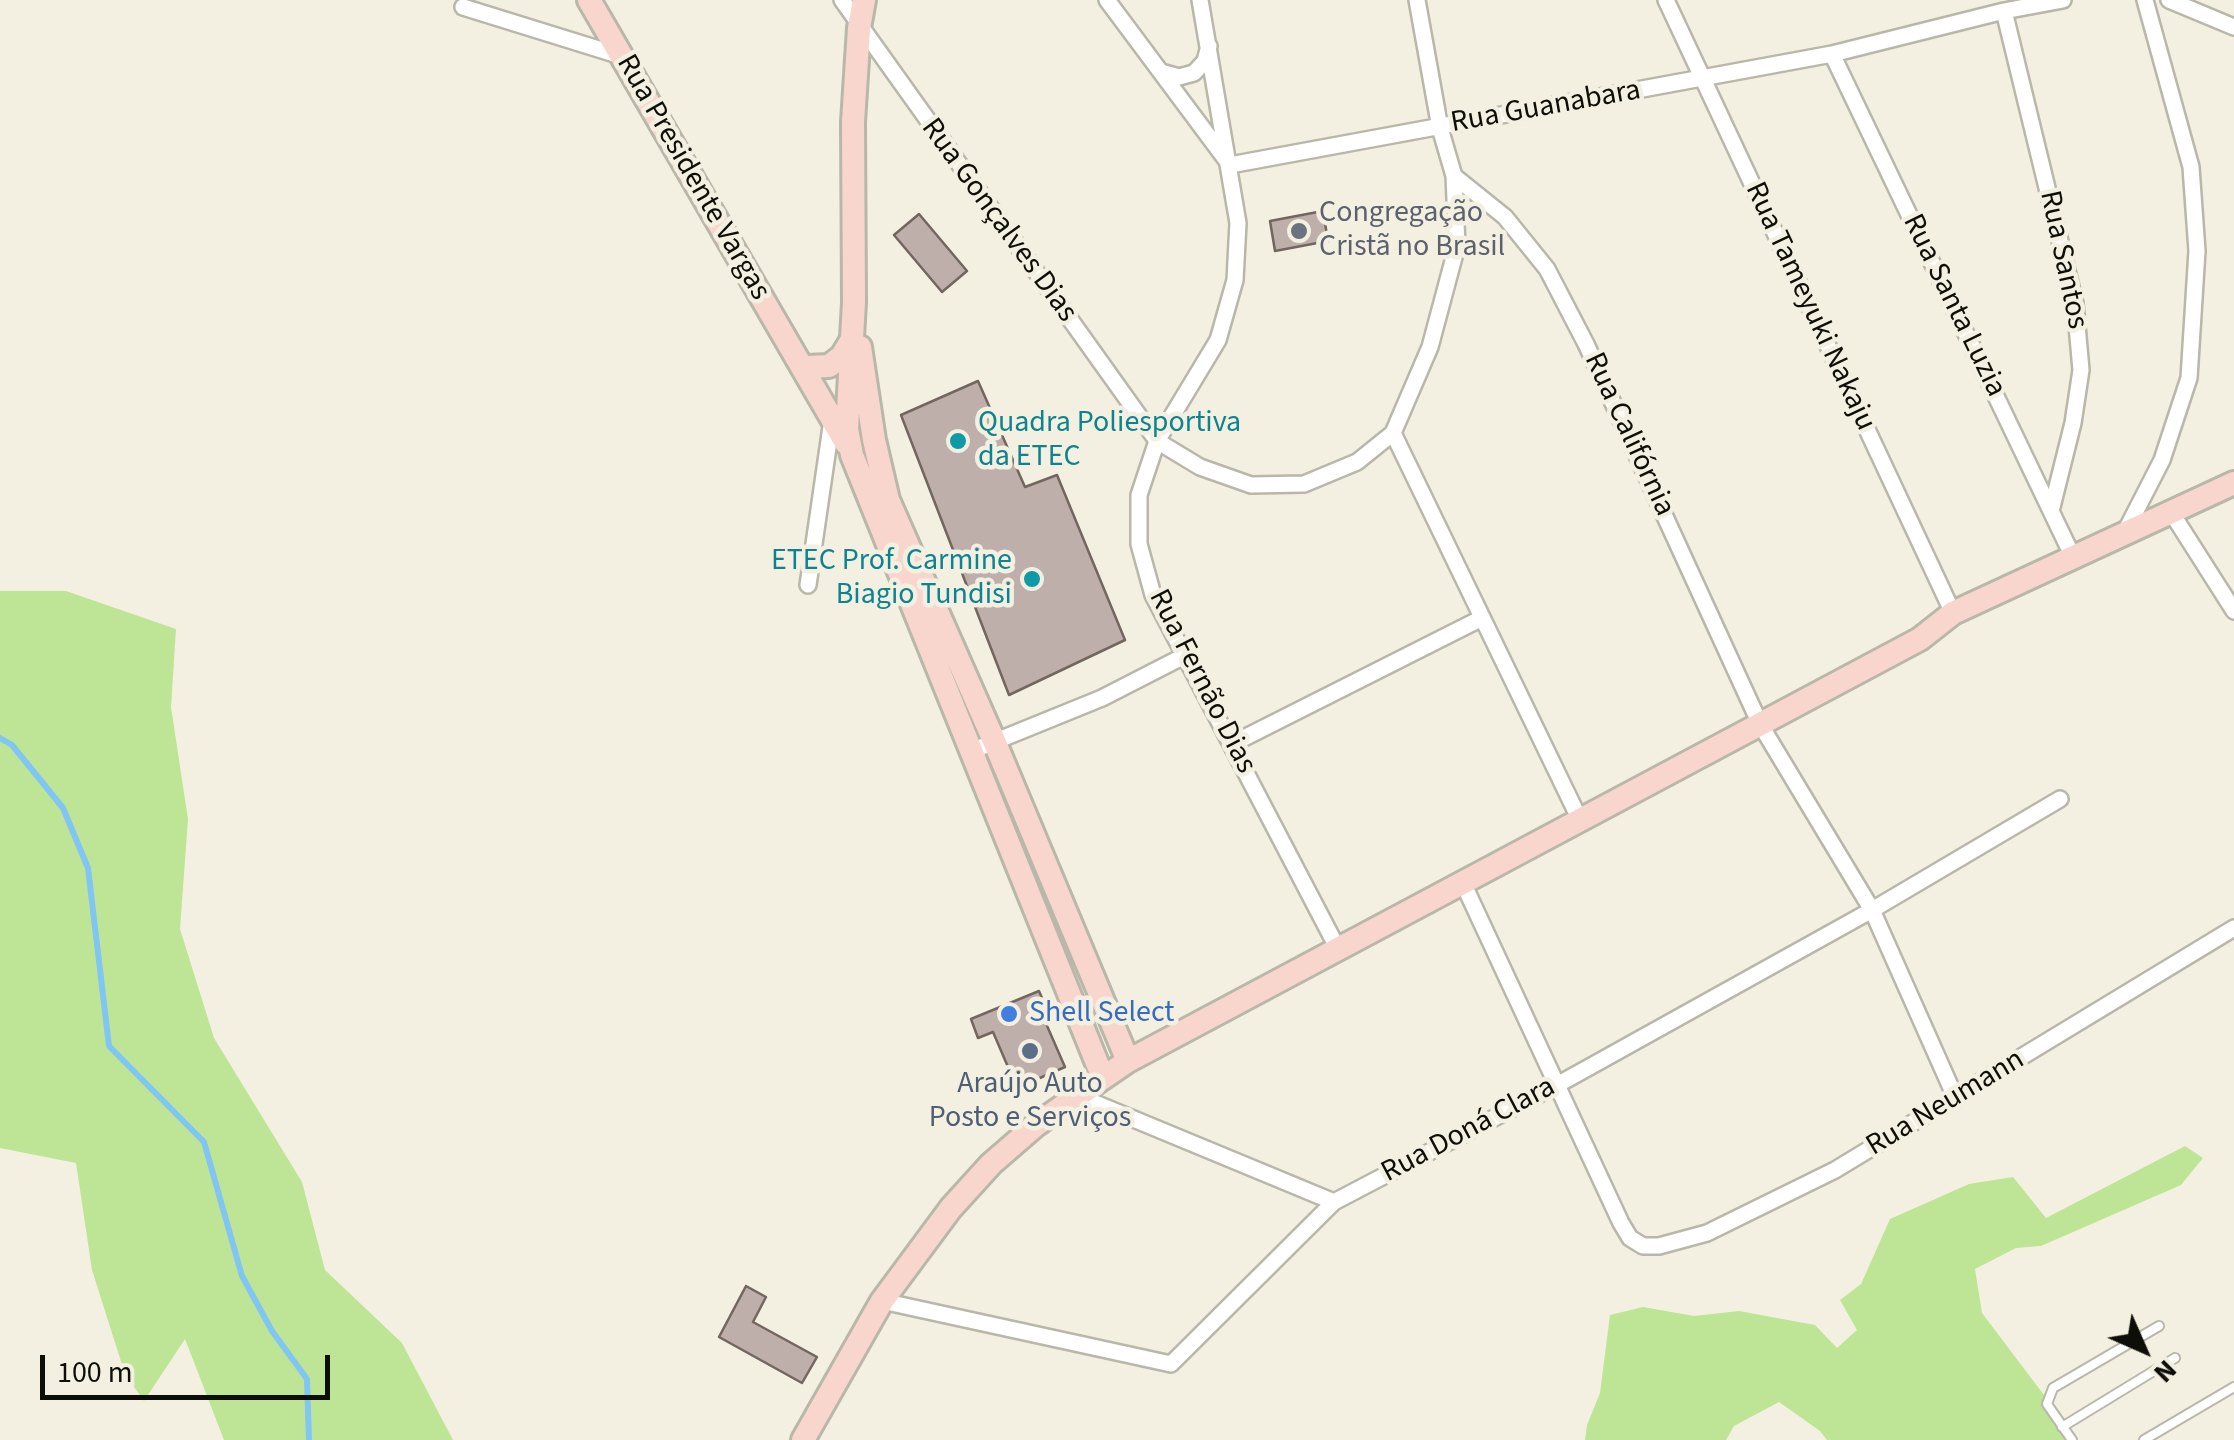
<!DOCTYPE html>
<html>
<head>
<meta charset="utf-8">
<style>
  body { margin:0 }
  #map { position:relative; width:2234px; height:1440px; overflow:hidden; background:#f3f0e1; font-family:"Source Sans 3",sans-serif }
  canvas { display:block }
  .north { position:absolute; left:2094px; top:1300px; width:100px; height:100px; -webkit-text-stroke:8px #f3f0e1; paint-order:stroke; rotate:135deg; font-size:28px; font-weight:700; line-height:40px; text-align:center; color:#0e0e09 }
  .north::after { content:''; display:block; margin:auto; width:35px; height:45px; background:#0e0e09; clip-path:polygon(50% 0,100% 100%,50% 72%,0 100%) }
  .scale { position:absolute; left:40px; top:1355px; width:290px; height:45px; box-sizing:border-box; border:5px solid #0e0e09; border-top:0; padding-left:12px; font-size:30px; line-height:35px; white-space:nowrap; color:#0e0e09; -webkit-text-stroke:8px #f3f0e1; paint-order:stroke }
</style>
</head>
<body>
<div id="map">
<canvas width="2234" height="1440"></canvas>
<div class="north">N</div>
<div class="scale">100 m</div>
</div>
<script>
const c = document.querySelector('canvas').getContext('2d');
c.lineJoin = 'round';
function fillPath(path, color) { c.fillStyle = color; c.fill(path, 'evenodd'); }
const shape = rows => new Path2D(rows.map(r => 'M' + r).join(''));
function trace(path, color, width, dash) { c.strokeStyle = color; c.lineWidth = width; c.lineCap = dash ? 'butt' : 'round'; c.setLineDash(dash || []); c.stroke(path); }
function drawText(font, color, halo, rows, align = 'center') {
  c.font = font + ' "Source Sans 3",sans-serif'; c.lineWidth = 9; c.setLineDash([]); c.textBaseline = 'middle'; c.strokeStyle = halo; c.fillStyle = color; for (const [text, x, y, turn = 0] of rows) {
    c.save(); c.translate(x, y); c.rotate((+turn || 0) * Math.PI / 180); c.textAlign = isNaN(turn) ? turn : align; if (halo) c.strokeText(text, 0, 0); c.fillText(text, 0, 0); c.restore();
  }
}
fillPath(shape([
  [0,591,66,591,176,629,171,707,188,819,180,929,214,1038,302,1182,325,1270,402,1343,453,1440,224,1440,185,1339,144,1401,125,1374,92,1270,76,1163,0,1148],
  [2185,1146,2203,1158,2181,1185,2041,1246,2016,1248,1975,1269,1982,1313,2078,1440,1827,1440,1820,1431,1779,1402,1734,1426,1726,1440,1585,1440,1587,1425,1600,1393,1610,1315,1643,1307,1694,1316,1739,1311,1815,1325,1837,1348,1857,1330,1840,1300,1861,1284,1890,1219,1969,1184,2013,1177,2046,1218]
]), '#bee596');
trace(shape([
  [0,738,12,745,63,808,88,868,109,1046,204,1142,242,1276,272,1331,307,1379,309,1440]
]), '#81c5f2', 6);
const building = shape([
  [1323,211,1328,241,1275,251,1270,221,1323,211],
  [919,214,967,271,942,292,894,235,919,214],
  [978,381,1025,487,1057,475,1125,640,1009,695,901,415,978,381],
  [1039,991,1047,1010,1041,1012,1065,1067,1017,1088,993,1032,978,1038,971,1019,1039,991],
  [746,1286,766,1297,753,1322,817,1357,802,1383,719,1337,746,1286]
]);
fillPath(building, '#bfafaa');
trace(building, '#736560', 2.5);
const service = shape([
  [2062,1427,2175,1358],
  [2072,1440,2047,1404,2053,1388,2159,1326],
  [2144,1440,2234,1387]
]);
const minor = shape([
  [842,0,1157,441,1200,467,1251,485,1304,484,1357,462,1393,433,1430,347,1457,246,1454,176,1440,128,1417,0],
  [1107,0,1230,165,1832,54,2004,11,2063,0],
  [1200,0,1238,223,1235,280,1218,340,1157,441,1139,495,1139,544,1153,595,1338,949],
  [1666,0,1953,613],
  [2169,0,2234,27],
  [463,7,621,56],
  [2004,11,2075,303,2081,370,2073,423,2051,511],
  [1832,54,2073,557],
  [1161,72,1179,77,1194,73,1205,61,1209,46],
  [1454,176,1505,217,1547,269,1586,344,1760,724,1872,910,1956,1099],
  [1393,433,1580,820],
  [2171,512,2234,611],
  [2124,534,2162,460,2189,378,2197,251,2191,167,2145,0],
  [808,585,832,420],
  [1232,744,1482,618],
  [974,750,1102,698,1184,656],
  [1463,883,1621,1223,1630,1238,1643,1246,1659,1246,1707,1233,1835,1170,2234,928],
  [1078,1096,1334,1202],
  [882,1301,1171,1364,1334,1202,1557,1085,1872,910,2060,799]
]);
const secondary = shape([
  [589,0,846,443],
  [864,0,859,28,853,122,854,302,847,429,852,455,1103,1078],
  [860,347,874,440,888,500,995,743,1128,1061],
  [807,367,829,366,842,356,851,341],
  [803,1440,882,1301,951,1208,991,1164,1036,1125,1103,1078,1128,1061,1920,639,1953,613,2234,483]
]);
trace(service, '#b9b7a9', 12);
trace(minor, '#b9b7a9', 20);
trace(secondary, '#b9b7a9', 28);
trace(service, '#fff', 8);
trace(minor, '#fff', 15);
trace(secondary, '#f9d6cd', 22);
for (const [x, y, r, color] of [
  [1299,231,10,"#6b7280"],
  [958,441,10,"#0f9aa8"],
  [1032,579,10,"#0f9aa8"],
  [1009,1014,10,"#3f7fe0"],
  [1030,1051,10,"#5c6f8a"]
]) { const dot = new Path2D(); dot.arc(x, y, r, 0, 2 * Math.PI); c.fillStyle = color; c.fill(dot); trace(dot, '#f3f0e1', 4); }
drawText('30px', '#0e0e09', '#f3f0e1', [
  ["Rua Guanabara",1546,108,-10],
  ["Rua Presidente Vargas",692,178,60],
  ["Rua Gonçalves Dias",998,221,54],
  ["Rua Santos",2062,260,78],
  ["Rua Santa Luzia",1953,306,64],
  ["Rua Tameyuki Nakaju",1809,307,65],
  ["Rua Califórnia",1628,435,65],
  ["Rua Fernão Dias",1201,682,63],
  ["Rua Neumann",1946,1104,-31],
  ["Rua Doná Clara",1469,1131,-28]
]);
drawText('30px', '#5b616d', '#f3f0e1', [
  ["Congregação",1319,214],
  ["Cristã no Brasil",1319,248]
], 'left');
drawText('30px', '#0d838f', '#f3f0e1', [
  ["Quadra Poliesportiva",978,424],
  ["da ETEC",978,458],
  ["ETEC Prof. Carmine",1012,562,"right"],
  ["Biagio Tundisi",1012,596,"right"]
], 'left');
drawText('30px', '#366cbe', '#f3f0e1', [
  ["Shell Select",1029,1014]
], 'left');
drawText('30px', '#4e5e75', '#f3f0e1', [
  ["Araújo Auto",1030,1085],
  ["Posto e Serviços",1030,1119]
]);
</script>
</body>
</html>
